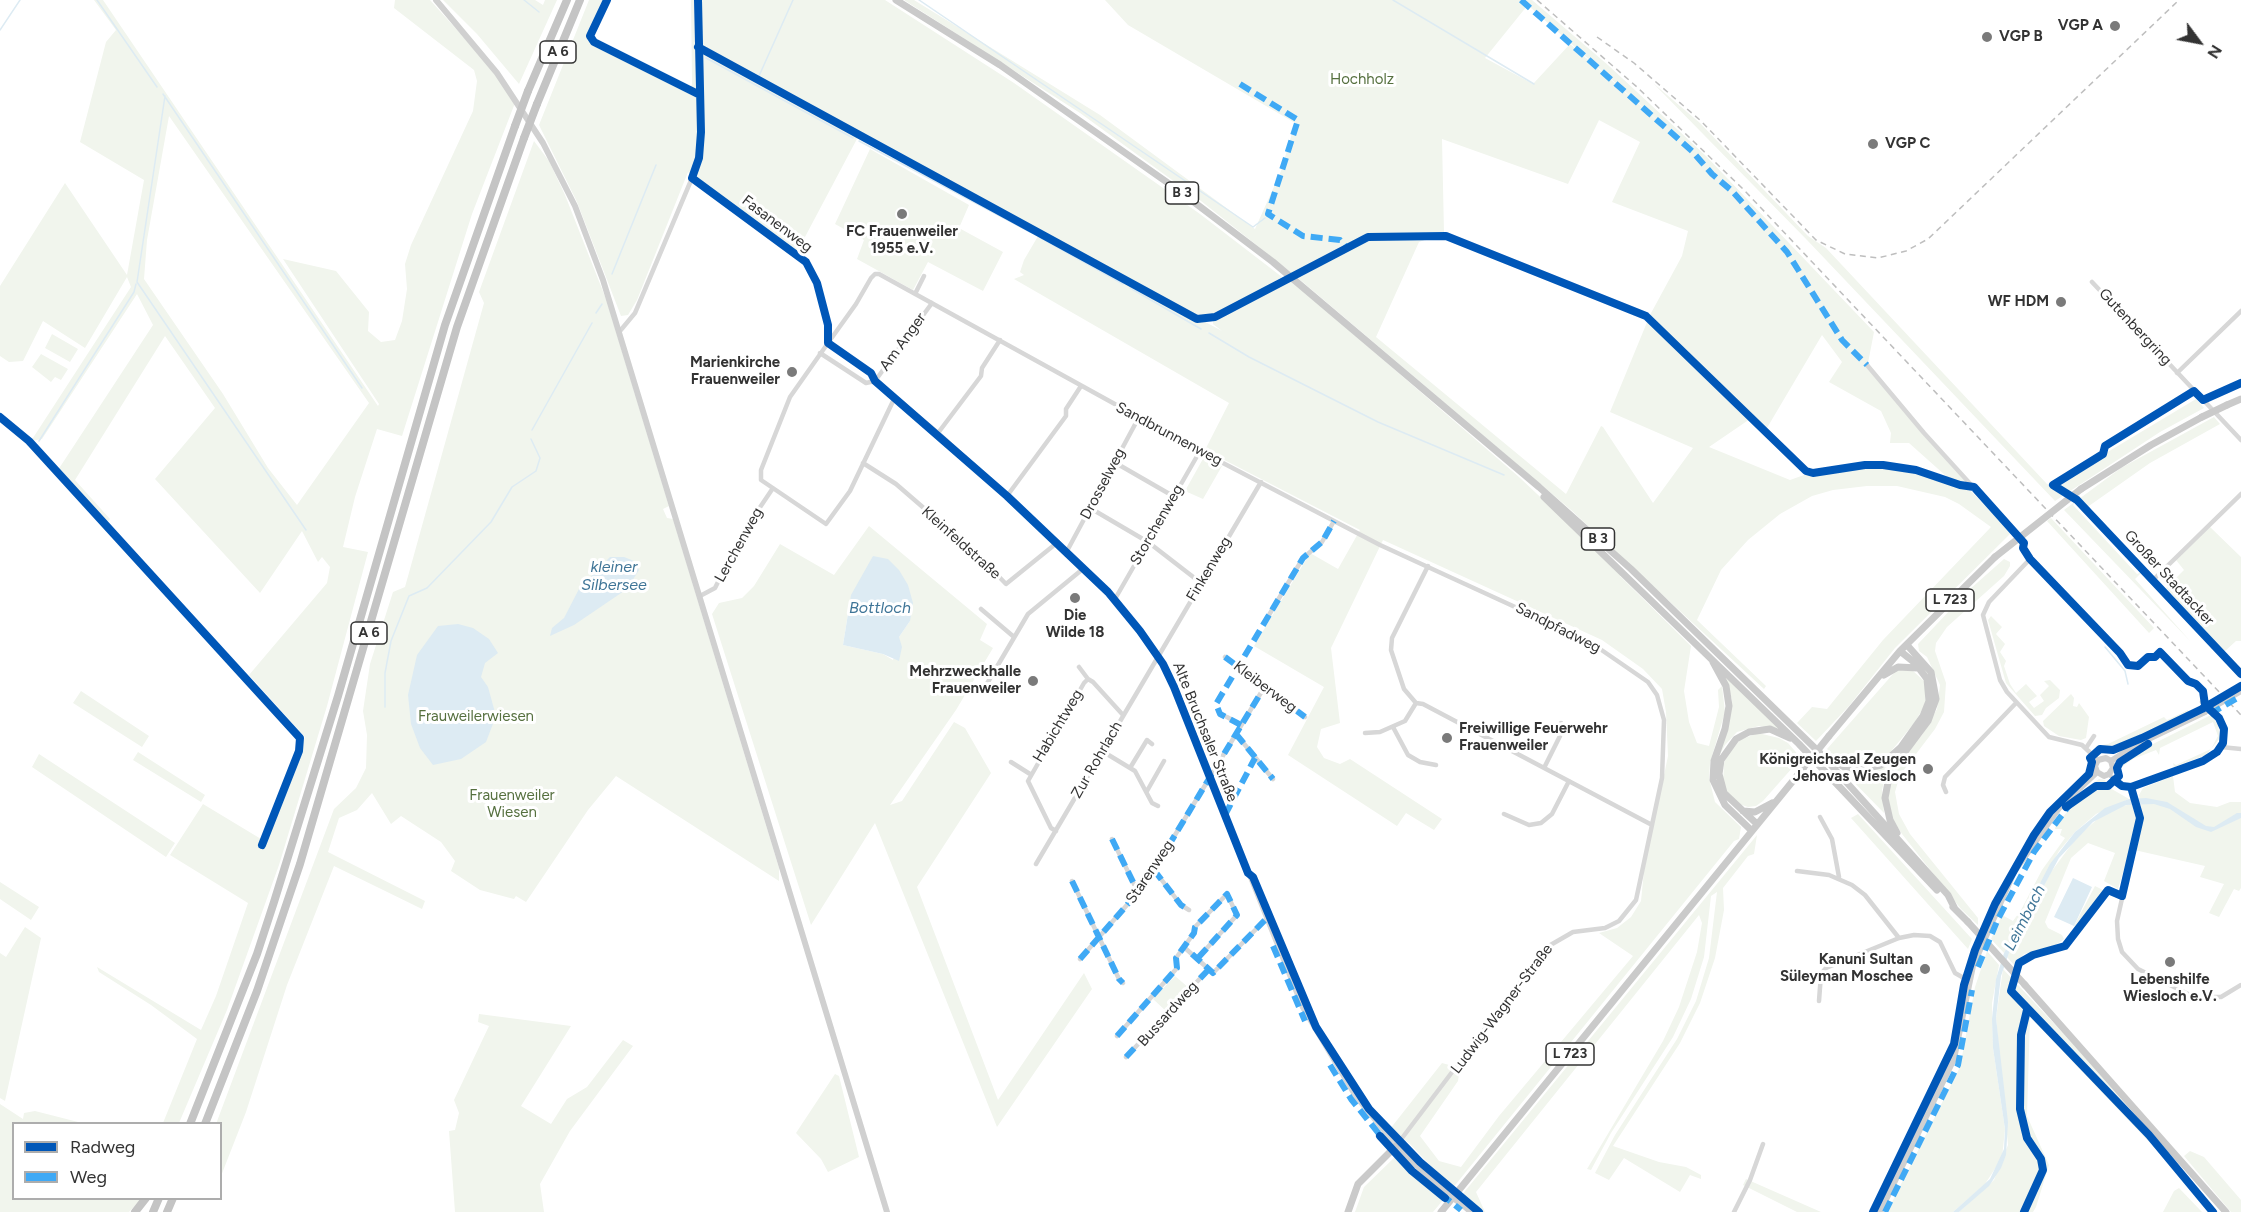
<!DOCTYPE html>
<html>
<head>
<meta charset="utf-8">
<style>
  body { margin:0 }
  #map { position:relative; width:2241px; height:1212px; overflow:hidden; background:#fff; font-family:Figtree,sans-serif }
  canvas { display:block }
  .legend { position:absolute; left:12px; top:1122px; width:210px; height:78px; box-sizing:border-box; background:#fff; border:2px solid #adadad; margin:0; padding:8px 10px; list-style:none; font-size:18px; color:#333 }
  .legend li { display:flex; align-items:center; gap:12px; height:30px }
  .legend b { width:30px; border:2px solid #adadad }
  .north { position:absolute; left:2169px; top:12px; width:60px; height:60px; -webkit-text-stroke:4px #fff; paint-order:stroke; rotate:122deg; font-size:16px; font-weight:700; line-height:24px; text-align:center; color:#333 }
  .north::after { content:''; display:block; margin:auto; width:21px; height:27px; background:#333; clip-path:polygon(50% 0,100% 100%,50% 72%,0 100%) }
</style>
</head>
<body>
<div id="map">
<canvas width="2241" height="1212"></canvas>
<ul class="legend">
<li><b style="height:8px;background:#0057b8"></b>Radweg</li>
<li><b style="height:8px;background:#3fa9f5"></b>Weg</li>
</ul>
<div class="north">N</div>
</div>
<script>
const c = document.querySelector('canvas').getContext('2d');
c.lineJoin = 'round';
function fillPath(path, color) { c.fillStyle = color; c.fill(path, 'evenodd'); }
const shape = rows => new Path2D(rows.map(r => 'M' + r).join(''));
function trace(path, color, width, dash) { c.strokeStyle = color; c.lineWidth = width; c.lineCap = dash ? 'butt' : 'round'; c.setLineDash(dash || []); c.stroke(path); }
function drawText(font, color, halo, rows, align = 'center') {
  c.font = font + ' Figtree,sans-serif'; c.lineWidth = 6; c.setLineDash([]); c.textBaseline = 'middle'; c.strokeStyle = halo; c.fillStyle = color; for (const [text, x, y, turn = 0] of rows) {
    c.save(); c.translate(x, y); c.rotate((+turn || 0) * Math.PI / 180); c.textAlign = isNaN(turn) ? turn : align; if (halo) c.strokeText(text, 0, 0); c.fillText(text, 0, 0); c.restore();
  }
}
fillPath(shape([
  [94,0,103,0,378,406,379,404,283,259,336,271,369,312,368,331,381,342,395,340,402,321,407,289,405,264,411,245,473,111,477,81,474,70,394,8,395,0,430,0,494,71,515,103,472,214,402,436,377,429,355,497,343,547,368,552,327,706,279,865,227,1010,179,1123,163,1123,197,1039,151,1005,99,972,97,967,201,1030,216,996,248,903,170,855,203,804,266,842,305,737,249,675,327,583,330,567,322,557,318,562,302,531,260,593,155,479,215,408,165,336,75,480,110,519,107,523,58,470,153,325,137,294,42,439,31,441,131,287,127,277,85,348,43,321,23,361,9,362,0,356,0,286,65,183,127,275,144,180,80,142,106,42,116,30],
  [169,116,369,403,297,505,268,468,223,394,144,279,147,240],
  [443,0,535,0,543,5,545,0,557,0,519,84,477,34],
  [589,0,606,0,587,40,689,91,692,84,691,0,885,0,1014,83,1200,214,1282,277,1216,315,1198,318,1222,331,1213,324,1213,320,1292,281,1519,477,1623,575,1620,576,1691,646,1684,691,1689,722,1697,743,1709,746,1719,707,1718,690,1722,686,1725,712,1710,763,1709,778,1715,802,1741,827,1739,839,1734,841,1452,1189,1410,1144,1390,1129,1442,1063,1460,1068,1458,1081,1420,1136,1439,1161,1461,1167,1499,1116,1633,956,1599,933,1617,928,1631,917,1641,901,1644,871,1668,756,1666,712,1662,689,1643,669,1602,640,1383,540,1331,648,1340,723,1321,729,1317,747,1324,758,1340,764,1350,759,1442,819,1434,830,1406,813,1397,826,1288,755,1324,687,1254,646,1310,553,1338,569,1360,530,1205,450,1229,403,1014,279,1024,275,1020,272,1024,260,1041,231,702,46,702,54,714,57,858,137,797,252,688,172,637,300,628,315,621,316,577,202,539,125],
  [904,0,914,0,1100,115,1255,229,1281,171,1295,123,1128,25,1105,0,1520,0,1527,6,1485,58,1533,84,1570,44,1683,143,1522,0,1532,0,1608,65,1706,156,1874,332,1868,363,1970,485,1968,488,2011,533,1895,648,1849,706,1816,741,1797,723,1812,707,1827,709,1883,640,1991,527,1959,504,1945,497,1897,486,1867,486,1833,490,1812,496,1780,514,1748,540,1721,570,1697,620,1766,686,1764,689,1571,510,1298,278,1344,253,1331,256,1293,274,1201,201,1080,113],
  [1599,120,1640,142,1612,202,1688,231,1682,256,1650,315,1610,412,1693,448,1653,503,1603,427,1601,426,1566,494,1376,337,1419,242,1444,233,1442,139,1568,184],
  [1822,335,1842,362,1829,382,1881,411,1891,433,1890,443,1909,443,1946,476,1945,480,1905,469,1865,466,1804,475,1790,480,1709,447,1750,419,1764,433],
  [1653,83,1700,123,1808,236,1826,248,2047,484,2051,486,2196,399,2204,408,2160,432,2055,501,1807,240],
  [534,141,549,161,565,195,606,299,669,506,663,509,667,518,673,519,779,868,779,881,616,776,588,810,526,902,516,896,514,899,480,890,451,871,455,861,441,842,401,816,391,824,372,793,357,810,339,818,328,852,425,901,422,909,334,866,287,985,246,1112,221,1176,220,1124,216,1124,334,809,356,788,366,768,367,735,363,711,370,664,393,592,405,587,484,303,479,292],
  [870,149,969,205,959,228,1003,252,983,291,928,262,913,290,857,259,864,240,835,224],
  [52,334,78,349,70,362,45,348],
  [41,354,68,369,61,380,55,377,51,382,32,367],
  [2214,417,2220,424,2150,463,2086,508,2079,499,2121,468],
  [1204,457,1222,466,1203,499,1185,491],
  [2076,501,2073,505,2137,574,2142,572,2135,579,2191,642,2064,510],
  [2051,518,2154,628,2149,633,2047,521],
  [869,526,987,624,980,640,993,648,956,710,890,805,902,801,954,722,965,728,991,773,917,887,998,1100,1084,973,1092,989,997,1127,875,823,811,925,712,614,719,603,742,598,754,586,780,544,834,575],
  [849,607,910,621,899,637,893,660,883,654,843,645],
  [2210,527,2241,557,2241,641,2236,641,2224,652,2166,588,2184,570,2176,560],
  [2004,559,2010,562,2010,566,2004,576,1947,627,1936,643,1935,651,1946,683,1944,712,1935,729,1900,775,1895,792,1899,814,1910,834,1978,918,1978,925,1961,909,1902,834,1892,818,1887,796,1893,771,1922,735,1937,709,1940,685,1927,657,1919,651,1918,644,1969,590],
  [1991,616,2002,627,1996,634,2005,644,2000,652,2006,661,2004,666,2010,684,2016,693,2026,684,2037,696,2029,702,2034,708,2044,701,2040,695,2049,686,2044,681,2050,680,2060,690,2059,698,2046,708,2042,715,2035,716,2006,683,1988,620],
  [1909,654,1928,672,1935,692,1932,711,1885,778,1882,790,1884,813,1841,769,1861,772,1883,766,1926,718,1932,695],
  [1911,669,1925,682,1926,703,1915,722,1888,755,1869,765,1853,766,1836,758,1827,749,1893,674,1898,670],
  [1727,675,1777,725,1778,729,1759,726,1737,732,1725,745,1717,760,1716,778,1718,788,1727,804,1748,823,1727,805,1721,797,1714,781,1715,760,1731,713,1732,700,1725,677],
  [81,691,149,736,142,747,73,703],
  [2071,694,2074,698,2073,706,2077,707,2079,703,2089,717,2086,738,2081,740,2059,736,2044,726,2043,721],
  [2188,710,2190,714,2114,751,2100,750,2096,746,2108,744,2164,717,2167,720],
  [2211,715,2218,725,2220,738,2206,755,2174,767,2173,763,2176,765,2211,749,2218,736,2213,722,2160,748,2159,755,2156,750,2133,759,2119,769,2124,761,2149,746],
  [1758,733,1779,738,1788,743,1801,758,1763,801,1756,806,1748,807,1739,804,1727,792,1723,783,1724,764,1726,757,1740,740],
  [138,752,205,795,201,802,133,760],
  [39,754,175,843,166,857,32,767],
  [2173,776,2175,792,2190,803,2217,807,2230,802,2241,802,2241,888,2239,891,2234,889,2219,917,2209,913,2224,884,2200,877,2205,866,2130,849,2118,889,2104,881,2115,853,2088,843,2071,858,2045,922,2048,928,2062,935,2064,939,2052,948,2024,954,2014,965,2007,957,2011,947,2051,872,2077,837,2101,816,2118,807,2132,804,2137,820,2143,817,2139,795,2143,788],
  [2099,779,2105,780,2110,788,2129,799,2096,814,2075,832,2059,851,2004,953,1991,939,2002,915,2013,921,2021,910,2042,870,2065,838,2060,835,2062,829,2055,829,2056,824,2080,798,2078,795],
  [1858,814,1972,939,1968,949,1851,818],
  [1757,835,1754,854,1748,856,1723,888,1724,910,1715,958,1700,1003,1680,1043,1613,1146,1659,1162,1686,1167,1701,1175,1701,1179,1690,1175,1680,1192,1624,1158,1609,1180,1595,1173,1615,1135,1677,1039,1696,1001,1709,958,1717,892,1711,896,1704,957,1691,999,1673,1037,1611,1133,1591,1170,1587,1169,1663,1041,1679,1007,1697,952,1702,923,1699,915,1476,1192,1485,1212,1476,1212,1461,1196],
  [0,882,39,907,31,920,0,899],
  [2095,886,2105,891,2077,928,2074,926],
  [25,927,41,938,5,1101,0,1098,0,953,6,957],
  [1987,951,1999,965,1992,1003,1993,1048,2005,1129,2002,1158,1985,1184,1953,1212,1887,1212,1960,1067,1975,987],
  [2003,969,2062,1032,2180,1163,2174,1168,2030,1017,2027,1116,2049,1165,2036,1207,2033,1212,1959,1212,1994,1180,2008,1145,1996,1018],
  [1175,976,1189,988,1167,1012,1153,999],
  [479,1014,571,1026,521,1106,551,1124,567,1099,587,1087,623,1040,633,1046,570,1131,540,1184,544,1212,455,1212,449,1131,455,1130,459,1113,454,1100,489,1026,478,1022],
  [835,1074,839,1076,859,1157,828,1172,821,1159,796,1133],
  [0,1104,23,1119,24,1113,35,1111,82,1123,14,1124,14,1198,141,1199,129,1212,0,1212],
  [2190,1151,2204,1157,2241,1200,2241,1212,2231,1212,2184,1156],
  [1396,1156,1444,1199,1433,1212,1355,1212,1364,1187],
  [1746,1179,1821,1212,1797,1212,1743,1185],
  [2179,1188,2202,1212,2163,1212,2174,1191]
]), '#f1f5ed');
fillPath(shape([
  [873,556,888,559,899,570,908,585,913,603,910,621,899,637,902,647,899,661,883,654,843,645,851,595],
  [610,557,624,557,634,561,639,570,627,589,574,625,550,636,552,628,564,618,579,589],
  [458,624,473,628,489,639,498,653,485,663,481,677,488,687,496,716,486,742,461,759,433,765,420,748,411,724,408,695,417,655,438,626],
  [2146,798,2167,802,2206,826,2214,827,2237,813,2241,813,2241,818,2211,832,2196,827,2170,809,2154,804,2126,805,2093,822,2059,858,2011,947,2001,976,1996,1018,2008,1122,2006,1155,2001,1168,1989,1186,1959,1212,1953,1212,1990,1179,2004,1149,2005,1129,1993,1048,1992,1019,1996,979,2004,953,2050,864,2075,832,2105,808,2129,799],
  [2073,878,2092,887,2074,926,2054,917]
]), '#ddebf3');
trace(shape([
  [97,0,157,87],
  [524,0,539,12],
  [919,0,1253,227,1265,218],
  [1393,0,1534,84],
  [0,30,20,0],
  [706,58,853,138],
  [759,76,793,0],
  [163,94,362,388],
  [165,96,137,282,306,530],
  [859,141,1030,232],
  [1039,237,1123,284],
  [612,274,656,165],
  [1130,288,1201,329],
  [596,313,602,304],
  [1209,333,1249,357,1378,422,1504,475],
  [532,430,592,323],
  [39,441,134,292,136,284],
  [2105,647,2125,671,2128,684],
  [385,707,385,673,391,641,409,596,427,588,491,522,512,487,536,471,540,458,531,439]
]), '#ddebf3', 1.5);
trace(shape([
  [2092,282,2241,440],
  [915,294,924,276],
  [620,331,635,313,692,178,806,262,817,283,828,325,828,343],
  [828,343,871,373,875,381,895,397,938,433,1007,496,1108,592,1140,631,1163,664,1174,687,1302,1007,1355,1096,1396,1146,1547,947,1573,932,1605,928,1619,921,1636,900,1662,778,1664,720,1657,695,1648,682,1587,640,1380,545,1200,451,879,274,875,274,871,278,856,304,828,343,790,397,761,470,761,480,826,524,850,491,895,397],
  [820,353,866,383,875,381],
  [1867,365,1924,433,2024,543,2023,548,2030,559,2120,653,2128,665,2138,666,2148,657,2155,657],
  [2177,373,2241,311],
  [875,381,932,303],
  [0,417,29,441],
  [938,433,981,376,982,368,1000,340],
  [1114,462,1173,496],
  [863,463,896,484,977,554,1006,584,1058,542],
  [1007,496,1066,416,1066,409,1081,386],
  [2077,500,2241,674],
  [1090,508,1148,542,1201,583],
  [1067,551,1139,417],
  [2030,559,1989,602,1983,615,2000,680,2007,692,2049,737,2082,745,2098,760],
  [1428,566,1392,638,1391,650,1404,689,1416,703,1423,704,1652,825],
  [2153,580,2241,494],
  [700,596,715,588,742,534,773,488],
  [1115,599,1200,451],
  [981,609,1014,637],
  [1269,615,1303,558,1322,542,1334,521],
  [1225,657,1305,717],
  [1079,667,1088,679],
  [985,687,1028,614,1084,568],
  [1227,717,1241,725],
  [1393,727,1408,755,1420,762,1436,765],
  [1365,733,1380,732,1405,721,1416,703],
  [1236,734,1273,779],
  [2221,747,2241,749],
  [2086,748,2094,736],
  [1102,751,1135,771,1152,803,1158,806],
  [1011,762,1030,774],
  [1130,768,1147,740,1152,744],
  [1544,768,1560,736,1561,723],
  [2109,774,2117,783,2131,787,2213,756,2223,743,2224,729,2216,715,2202,702],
  [2131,787,2140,818,2117,921,2118,939,2122,952,2138,969,2194,997,2221,997,2241,985],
  [1147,791,1164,761],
  [1946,792,1943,785,1945,777,2016,703],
  [1504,814,1529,825,1541,823,1552,814,1569,781],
  [1820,817,1832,839,1839,877],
  [1056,831,1051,828,1028,781,1084,683,1088,679,1093,682,1123,715],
  [1112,839,1135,886,1140,891],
  [1036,864,1261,482],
  [1154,870,1181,905,1189,910],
  [1797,871,1829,875,1852,885,1865,895,1899,938],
  [1072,881,1119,979,1123,983],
  [1185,948,1213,973,1266,919],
  [1080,959,1146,883,1265,686],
  [1819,1001,1821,974,1826,968,1899,938,1914,935,1930,936,1940,942,1955,973,1969,981],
  [1117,1036,1177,968,1176,958,1194,933,1195,927,1227,894,1237,915,1197,959],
  [1126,1057,1209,969],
  [1734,1212,1750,1180,1763,1144]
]), '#d7d7d7', 4.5);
trace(shape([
  [436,0,497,73,543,143,575,206,603,280,887,1212],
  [2111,761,2136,745,2205,712],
  [2097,772,2095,766,2098,760,2106,758,2111,761],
  [2097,772,2104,776,2109,774,2113,768,2111,761],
  [1396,1146,1444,1191],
  [1464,1206,1471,1212],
  [1880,1212,1954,1059,1973,966,2014,872,2059,808,2097,772]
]), '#d0d0d0', 6);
trace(shape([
  [896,0,1000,65,1178,190,1273,262,1539,487,1631,569,1821,754,1948,895,1955,909],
  [2227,405,2241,399],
  [2081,489,2151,445,2202,417],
  [1544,497,1799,744,1937,890],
  [1713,662,1726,686,1729,706,1725,729,1714,761,1713,780,1725,805,1752,831],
  [1884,675,1898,667,1918,668],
  [1829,736,1900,651,1995,557],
  [1831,760,1848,769,1858,770,1881,765,1901,747,1923,716,1929,701,1927,679,1915,663,1900,651],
  [1743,811,1755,812,1772,803],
  [1757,824,1724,793,1719,774,1721,760,1736,739,1749,732,1770,729,1790,738],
  [1897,833,1890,820,1885,798,1890,772,1928,721,1936,699,1931,672,1907,645],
  [1953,907,1968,922],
  [2025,985,2226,1212],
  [1348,1212,1358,1184,1396,1146],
  [1441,1212,1801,771]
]), '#cacaca', 7);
trace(shape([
  [528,91,567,0],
  [537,104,580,0],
  [190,1124,257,954,274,902,338,696,445,325,515,126],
  [205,1124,257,991,300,864,457,327,524,138],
  [135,1212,146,1198],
  [153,1212,159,1198],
  [167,1212,173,1198]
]), '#c4c4c4', 8);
trace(shape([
  [1537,0,1637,87,1744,190,2241,715],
  [1597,37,1634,63,1701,121,1816,240,1845,254,1878,258,1906,251,1928,239,2179,0]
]), '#bebebe', 1.5, [6, 4.5]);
trace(shape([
  [2205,712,2241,691],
  [1444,1191,1464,1206]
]), '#d0d0d0', 6);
trace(shape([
  [2202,417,2227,405],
  [1995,557,2081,489],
  [1801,771,1829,736],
  [1968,922,2025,985]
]), '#cacaca', 7);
trace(shape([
  [515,126,528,91],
  [524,138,537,104]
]), '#c4c4c4', 8);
trace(shape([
  [1521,0,1692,151,1712,174,1732,191,1787,252,1842,340,1867,365],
  [1240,84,1298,120,1268,214,1303,236,1340,240,1347,248],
  [1225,657,1305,717],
  [2210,714,2241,696],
  [1241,725,1220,714,1216,704,1303,558,1322,542,1334,521],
  [1236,734,1273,779],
  [1225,815,1255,758],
  [1112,839,1135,886,1140,891],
  [1154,870,1181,905,1189,910],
  [1072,881,1119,979,1123,983],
  [1273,946,1305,1021],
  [1192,954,1213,973,1266,919],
  [1080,959,1146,883,1265,686],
  [1978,967,1998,919,2034,852,2071,803],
  [1117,1036,1177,968,1176,958,1194,933,1195,927,1227,894,1237,915,1197,959],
  [1126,1057,1209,969],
  [1330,1065,1351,1099,1384,1140],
  [1441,1194,1461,1210],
  [1885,1212,1958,1065,1972,990]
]), '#3fa9f5', 6, [12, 6]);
trace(shape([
  [607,0,590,36,594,42,700,95],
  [698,0,701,132,699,158,692,178,806,262,817,283,828,325,828,343,871,373,875,381,1007,496,1108,592,1140,631,1163,664,1174,687,1248,873,1253,877,1316,1027,1369,1109,1420,1162,1479,1212],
  [698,47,1197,319,1215,317,1368,237,1446,236,1646,316,1806,471,1813,473,1865,465,1883,465,1916,470,1960,485,1974,487,2024,543,2023,548,2030,559,2120,653,2128,665,2138,666,2148,657,2155,657,2160,652,2188,681,2196,684,2203,691,2205,705,2219,718,2224,729,2223,743,2217,752,2203,761,2131,787,2122,786,2114,780],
  [2241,383,2203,400,2194,391,2105,446,2103,454,2053,485,2077,500,2241,674],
  [0,417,29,441,300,738,299,751,262,845],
  [2131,787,2140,818,2122,896,2108,890,2065,946,2033,955,2019,963,2011,991,2149,1135,2213,1212],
  [2066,807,2096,786,2108,786,2119,776,2117,768,2120,762,2148,744],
  [1380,1136,1412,1171,1445,1198],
  [1873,1212,1954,1044,1964,985,1975,950,1995,904,2034,835,2050,812,2089,774,2092,762,2090,758,2100,749,2113,750,2142,738,2202,709,2241,686],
  [2024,1212,2043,1170,2041,1159,2027,1138,2020,1109,2021,1035,2027,1010]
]), '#0057b8', 8);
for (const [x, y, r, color] of [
  [2115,26,6,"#7a7a7a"],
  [1987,37,6,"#7a7a7a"],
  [1873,144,6,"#7a7a7a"],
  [902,214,6,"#7a7a7a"],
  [2061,302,6,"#7a7a7a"],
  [792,372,6,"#7a7a7a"],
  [1075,598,6,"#7a7a7a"],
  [1033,681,6,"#7a7a7a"],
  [1447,738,6,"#7a7a7a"],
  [1928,769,6,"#7a7a7a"],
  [2170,962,6,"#7a7a7a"],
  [1925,969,6,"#7a7a7a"]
]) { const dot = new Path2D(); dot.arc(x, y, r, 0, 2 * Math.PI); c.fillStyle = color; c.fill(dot); trace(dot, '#fff', 2); }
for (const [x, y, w] of [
  [558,52,36],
  [1182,193,33],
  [1598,539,33],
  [1950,600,48],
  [369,633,36],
  [1570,1054,48]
]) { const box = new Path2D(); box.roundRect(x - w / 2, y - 11, w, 22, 4.5); c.fillStyle = '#fff'; c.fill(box); trace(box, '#333', 1.5); }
drawText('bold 14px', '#333', null, [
  ["A 6",558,52],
  ["B 3",1182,193],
  ["B 3",1598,539],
  ["L 723",1950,600],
  ["A 6",369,633],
  ["L 723",1570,1054]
]);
drawText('bold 15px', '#333', '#fff', [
  ["VGP A",2103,26],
  ["VGP B",1999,37,"left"],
  ["VGP C",1885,144,"left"],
  ["FC Frauenweiler",902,232,"center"],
  ["1955 e.V.",902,249,"center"],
  ["WF HDM",2049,302],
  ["Marienkirche",780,363],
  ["Frauenweiler",780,380],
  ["Die",1075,616,"center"],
  ["Wilde 18",1075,633,"center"],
  ["Mehrzweckhalle",1021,672],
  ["Frauenweiler",1021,689],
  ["Freiwillige Feuerwehr",1459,729,"left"],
  ["Frauenweiler",1459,746,"left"],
  ["Königreichsaal Zeugen",1916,760],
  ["Jehovas Wiesloch",1916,777],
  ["Kanuni Sultan",1913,960],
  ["Süleyman Moschee",1913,977],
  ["Lebenshilfe",2170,980,"center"],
  ["Wiesloch e.V.",2170,997,"center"]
], 'right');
drawText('15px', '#56703f', '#fff', [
  ["Hochholz",1362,80],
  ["Frauweilerwiesen",476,717],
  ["Frauenweiler",512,796],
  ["Wiesen",512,813]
]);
drawText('15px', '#333', '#fff', [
  ["Fasanenweg",777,224,37],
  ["Gutenbergring",2135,327,47],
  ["Am Anger",903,342,-54],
  ["Sandbrunnenweg",1169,434,28],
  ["Drosselweg",1103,484,-62],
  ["Storchenweg",1157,525,-60],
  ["Kleinfeldstraße",961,543,42],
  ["Lerchenweg",739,545,-61],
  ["Finkenweg",1209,569,-59],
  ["Großer Stadtacker",2169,578,47],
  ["Sandpfadweg",1558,628,27],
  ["Kleiberweg",1265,687,37],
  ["Habichtweg",1058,726,-59],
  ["Alte Bruchsaler Straße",1205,732,68],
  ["Zur Rohrlach",1097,760,-60],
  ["Starenweg",1150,872,-56],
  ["Ludwig-Wagner-Straße",1502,1009,-53],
  ["Bussardweg",1168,1014,-48]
]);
drawText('italic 16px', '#3f7597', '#fff', [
  ["kleiner",614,567],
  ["Silbersee",614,585],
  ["Bottloch",880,608],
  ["Leimbach",2025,918,-63]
]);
</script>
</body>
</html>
